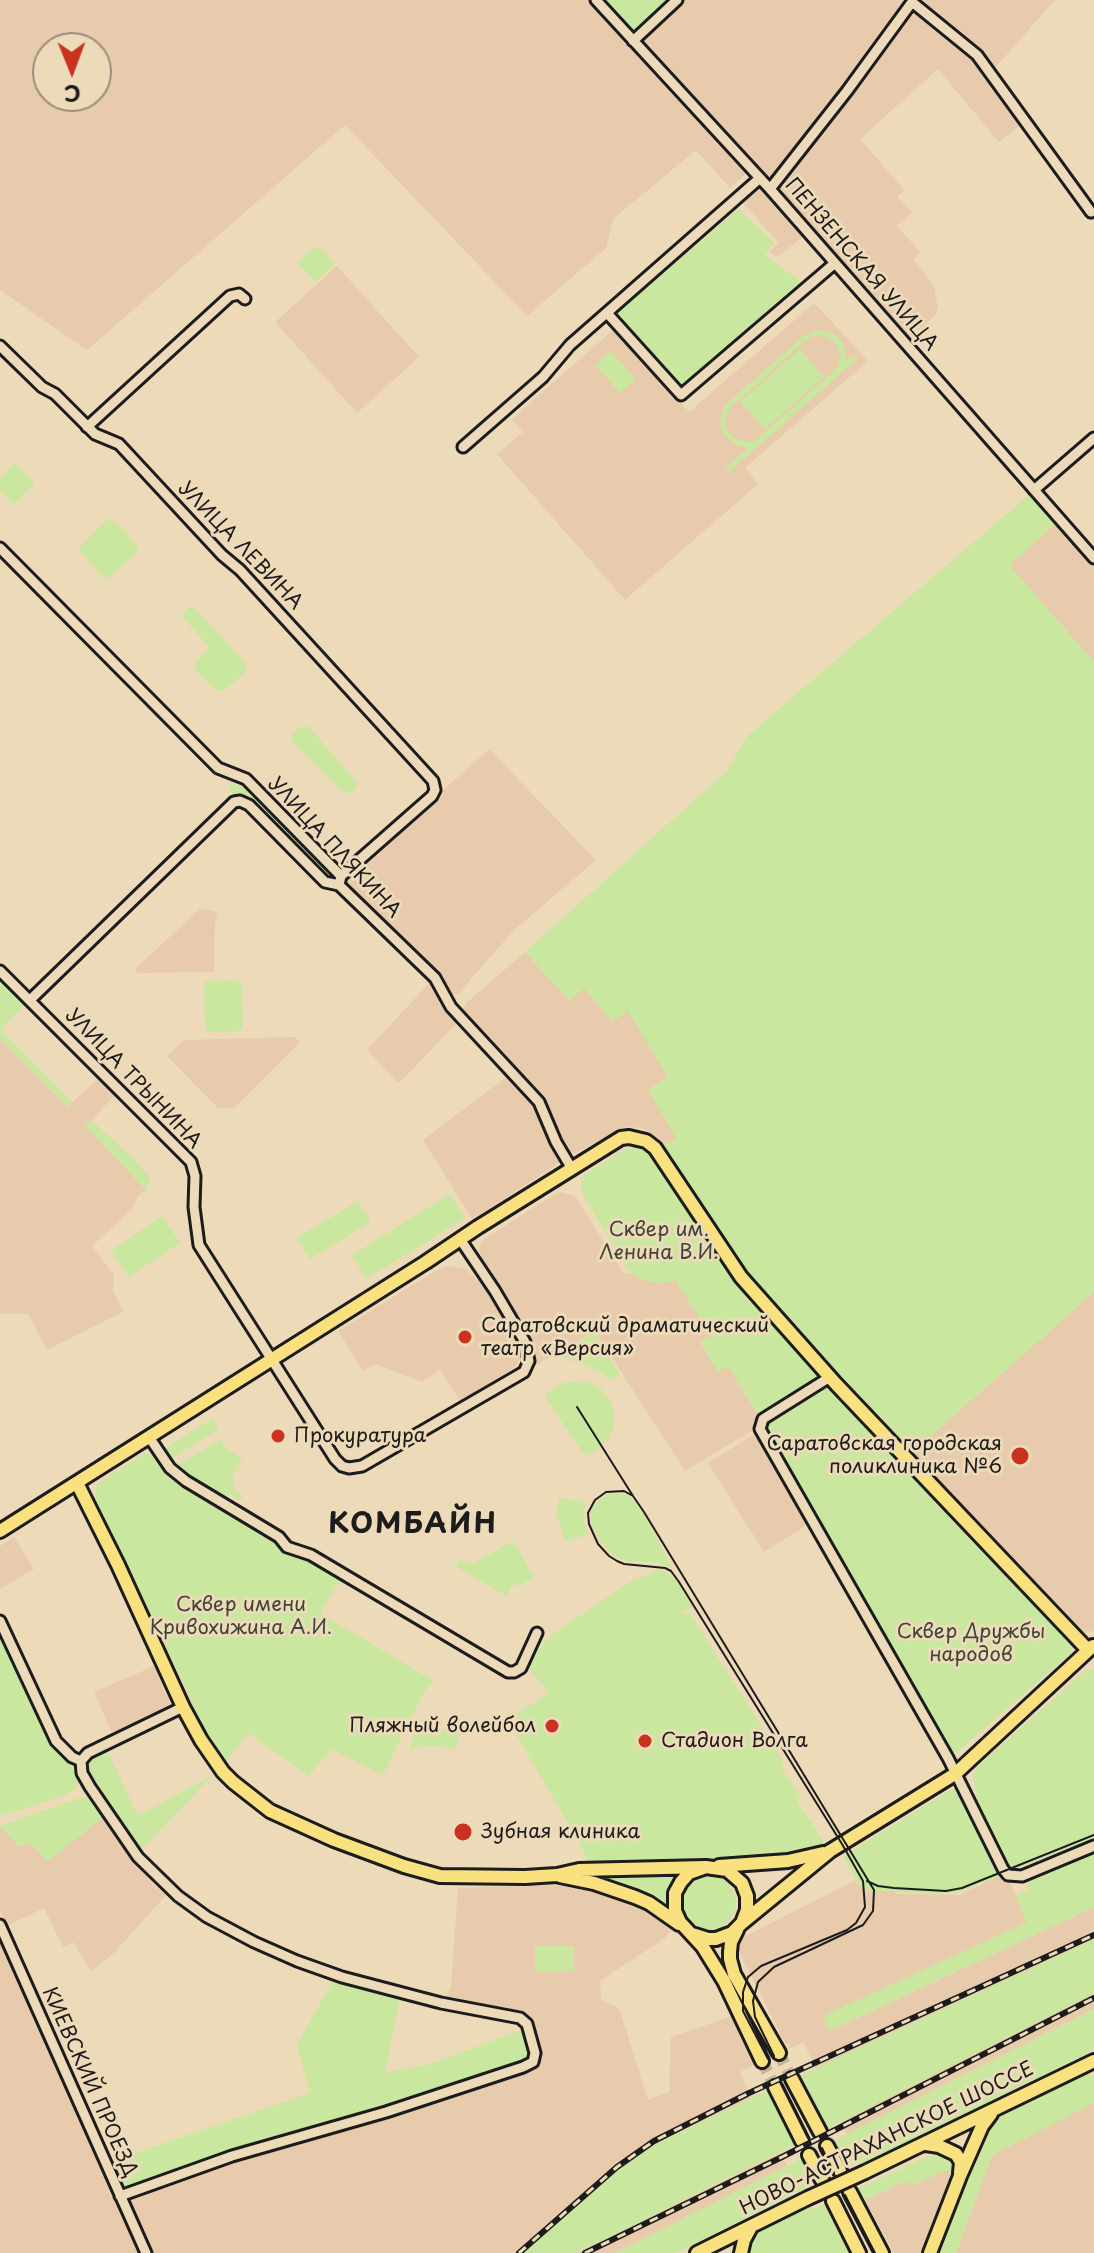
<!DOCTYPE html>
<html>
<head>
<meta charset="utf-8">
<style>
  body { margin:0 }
  #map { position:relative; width:1094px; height:2253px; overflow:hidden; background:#eddab8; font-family:"Playpen Sans",sans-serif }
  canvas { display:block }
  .north { position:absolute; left:32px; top:32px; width:80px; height:80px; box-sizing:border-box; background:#eddab8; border:2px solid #998e7a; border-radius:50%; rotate:179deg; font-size:22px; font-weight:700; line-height:32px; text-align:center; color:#1c1c1c }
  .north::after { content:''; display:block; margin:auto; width:28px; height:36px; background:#c8321e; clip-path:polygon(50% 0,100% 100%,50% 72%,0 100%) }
</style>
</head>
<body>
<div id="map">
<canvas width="1094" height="2253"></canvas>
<div class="north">С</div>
</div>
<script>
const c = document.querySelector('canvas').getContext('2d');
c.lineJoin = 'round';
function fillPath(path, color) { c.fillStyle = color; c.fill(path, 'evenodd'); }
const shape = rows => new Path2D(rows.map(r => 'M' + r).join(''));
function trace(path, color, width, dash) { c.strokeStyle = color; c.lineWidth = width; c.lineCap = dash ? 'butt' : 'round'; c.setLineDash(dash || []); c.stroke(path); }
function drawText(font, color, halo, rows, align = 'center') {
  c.font = font + ' "Playpen Sans",sans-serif'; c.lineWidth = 6; c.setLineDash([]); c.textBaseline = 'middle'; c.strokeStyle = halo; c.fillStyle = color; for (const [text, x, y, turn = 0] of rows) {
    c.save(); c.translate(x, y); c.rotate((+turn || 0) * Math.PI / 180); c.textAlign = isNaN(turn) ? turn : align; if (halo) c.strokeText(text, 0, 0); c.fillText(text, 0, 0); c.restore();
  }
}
fillPath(shape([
  [0,0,591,0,747,173,730,188,696,150,613,219,606,248,527,316,345,125,87,350,0,290],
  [48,48,96,48,96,96,48,96],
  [682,0,912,0,774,181,770,182,641,43,640,39],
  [912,0,1055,0,994,69],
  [913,11,918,11,977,60,1023,123,999,142,938,69,860,139,904,190,897,197,913,212,896,226,920,251,914,260,934,286,938,307,935,315,908,342,778,189,778,184,907,13],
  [760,187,804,236,776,258,770,251,779,243,743,203],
  [337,266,419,357,357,413,275,322],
  [814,303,868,361,745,468,758,484,625,600,497,454,523,432,512,419,615,328,689,412],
  [1055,524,1094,567,1094,662,1009,565],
  [489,749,596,860,513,931,458,994,453,995,448,992,439,977,347,886,346,882,347,877],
  [200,909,214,911,218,914,215,921,214,972,138,973,135,969],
  [525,952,570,1000,584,988,628,1010,669,1077,649,1090,677,1139,663,1146,650,1132,642,1128,629,1127,618,1130,575,1153,567,1151,559,1139,543,1098,463,1011,465,1004],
  [431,981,459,1021,399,1083,367,1050],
  [295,1037,300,1042,234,1108,218,1108,167,1056,184,1040],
  [0,1038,67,1107,99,1078,116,1094,86,1126,146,1190,138,1196,133,1208,92,1246,114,1275,113,1290,123,1312,47,1350,28,1314,0,1314],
  [509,1075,535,1104,560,1156,560,1161,558,1164,472,1219,423,1140],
  [562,1192,575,1196,624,1274,630,1273,649,1282,662,1283,676,1280,760,1418,756,1428,685,1471,595,1331,536,1365,535,1352,529,1340,498,1289,481,1257,479,1251,480,1244,484,1239,555,1194],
  [447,1266,466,1269,492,1294,521,1342,523,1350,522,1356,515,1367,460,1401,440,1370,422,1382,376,1364,363,1371,338,1331,437,1270],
  [1094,1292,1094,1631,1086,1633,1079,1631,910,1454],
  [758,1432,810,1523,764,1552,708,1463],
  [14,1537,34,1569,0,1589,0,1546],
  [154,1666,171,1707,113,1735,94,1692],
  [105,1816,152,1884,166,1895,114,1953,91,1971,73,1942,63,1947,44,1908,7,1926,0,1909,0,1826,19,1846],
  [870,1873,897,1894,960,1895,1005,1873,1030,1923,830,2031,1094,1907,1094,1939,816,2068,803,2042,789,2049,789,2044,786,2045,734,1942],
  [540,1885,591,1888,632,1902,674,1927,665,1938,600,1981,601,2000,619,2008,648,2100,669,2092,671,2037,735,2015,758,2063,740,2072,751,2098,655,2144,575,2206,523,2253,150,2253,127,2201,129,2196,232,2158,377,2117,389,2117,451,2093,538,2065,541,2057,533,2025,522,2014,446,1999,451,1986,458,1888],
  [0,1936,124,2217,141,2253,0,2253],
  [1094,1993,1094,2009,854,2130,847,2135,840,2122],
  [1094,2103,1094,2253,956,2253,992,2155],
  [780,2153,787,2166,615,2253,577,2253],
  [948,2169,954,2179,925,2253,894,2253,865,2200,905,2181,913,2185]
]), '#e8cbac');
fillPath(shape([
  [602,0,673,0,636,33,630,33],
  [739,209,774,243,765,255,804,284,682,386,616,313],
  [315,247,320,247,335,264,315,282,297,262],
  [817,330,829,332,839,338,845,348,846,361,854,355,857,359,729,472,725,468,748,448,736,445,723,434,720,423,724,406,802,337],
  [813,336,827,337,835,342,841,355,837,368,756,440,747,442,734,438,728,431,725,422,729,409,805,341],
  [800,349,824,377,765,429,740,402],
  [611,351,636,379,620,393,595,365],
  [15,463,35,483,14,504,0,490,0,479],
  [1029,495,1055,524,1009,565,1094,662,1094,1292,910,1454,744,1273,733,1257,663,1146,677,1139,648,1090,668,1077,628,1011,612,1022,584,988,570,1001,525,952,727,771,747,736],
  [110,519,122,528,138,548,138,551,107,579,103,577,78,549,106,521],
  [189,607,194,608,246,663,245,672,224,691,217,691,194,668,195,663,209,646,183,618,183,613],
  [302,726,309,727,356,781,357,788,351,793,343,792,292,741,291,735],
  [227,782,241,786,249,792,332,874,332,879,326,878,242,795,237,793,233,795],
  [0,978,24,1005,1,1029,72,1103,68,1107,0,1038],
  [238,980,242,986,243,1027,240,1031,208,1032,205,1029,204,985,206,981],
  [91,1120,135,1160,150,1178,146,1190,85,1126],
  [635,1147,642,1148,650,1155,722,1263,821,1378,760,1418,728,1366,718,1372,700,1343,709,1337,718,1348,676,1281,662,1283,649,1282,630,1273,581,1191,581,1179,585,1174,625,1149],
  [450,1194,465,1218,366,1279,352,1255],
  [358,1201,371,1222,310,1259,297,1238],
  [162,1216,180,1243,129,1277,111,1251],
  [594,1333,620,1375,609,1380,598,1370,563,1358,559,1352],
  [570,1381,585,1381,599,1387,608,1397,614,1410,614,1426,608,1439,597,1450,584,1455,545,1396,556,1386],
  [828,1384,833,1386,1071,1641,1073,1647,1070,1654,956,1753,946,1748,765,1429,768,1419,821,1385],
  [212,1419,219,1429,171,1459,164,1449],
  [220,1440,226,1448,242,1458,232,1478,236,1491,243,1497,240,1501,230,1494,226,1498,187,1475,178,1465],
  [145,1453,153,1455,180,1481,277,1539,279,1546,286,1551,294,1555,301,1555,341,1579,320,1613,434,1681,424,1692,383,1775,331,1749,309,1776,248,1733,225,1763,208,1736,95,1497,97,1484],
  [619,1493,628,1495,643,1512,673,1569,658,1563,625,1561,611,1554,601,1542,591,1524,591,1513,593,1506,601,1498,608,1494],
  [559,1498,586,1502,583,1520,588,1534,566,1542,556,1514],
  [513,1541,534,1577,517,1587,513,1583,506,1596,455,1566,460,1560,471,1565],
  [660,1569,670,1574,678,1583,692,1607,681,1613,683,1616,689,1612,784,1762,780,1765,801,1798,797,1801,825,1843,807,1852,770,1859,587,1866,586,1856,569,1824,507,1720,549,1693,526,1665,550,1636,628,1583],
  [0,1630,54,1745,68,1760,78,1775,78,1783,75,1790,60,1797,0,1816],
  [1094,1669,1094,1838,1015,1869,1010,1869,977,1799,973,1776,976,1768,1086,1670],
  [416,1729,462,1729,455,1749,428,1745,409,1750],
  [106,1748,136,1812,143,1813,213,1775,139,1852,87,1773,91,1756],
  [955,1787,959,1790,1000,1876,958,1892,949,1894,878,1891,867,1890,858,1884,843,1856],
  [88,1797,95,1801,105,1816,47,1862,30,1842,19,1847,0,1826,79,1798],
  [1094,1853,1094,1907,829,2031,823,2016,1027,1922,1015,1896,1027,1890,1028,1880],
  [678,1872,667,1892,667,1908,637,1892,581,1875],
  '682 1903a27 27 0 1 1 54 0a27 27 0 1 1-54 0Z',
  [1094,1939,1094,1993,823,2131,796,2077],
  [535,1946,574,1946,574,1971,535,1971],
  [333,1980,400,1998,385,2072,427,2065,524,2029,531,2048,529,2055,520,2063,407,2103,123,2190,109,2162,310,2093,297,2045],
  [1094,2009,1094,2050,861,2165,859,2162,844,2169,830,2144,854,2130],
  [1086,2072,1094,2078,1094,2103,992,2155,956,2253,936,2253,964,2182,985,2132,993,2121],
  [770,2089,796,2144,577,2253,523,2253,619,2169,655,2144],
  [939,2155,948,2157,953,2166,952,2175,948,2170,913,2185,905,2181,861,2202,855,2190,928,2156],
  [803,2158,816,2182,804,2188,804,2190,676,2253,615,2253],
  [830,2202,856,2253,746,2253,751,2235,812,2206,814,2209]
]), '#c9e79f');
trace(shape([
  [779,2053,792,2079],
  [762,2061,775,2087]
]), '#c3b499', 12, [12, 6]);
const minor = shape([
  [596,0,770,189,1094,558],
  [633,41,677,0],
  [770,189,847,91,912,2,977,55,1091,212],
  [607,313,681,395,835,263],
  [0,346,42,387,55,394,95,434,119,444,222,555,240,570,433,781,435,790,432,796,341,876],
  [87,427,230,296,239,294,245,299],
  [463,447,543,377,570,345,760,178],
  [1034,490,1094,438],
  [0,548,218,768,246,779,341,876,339,885,435,978,451,1007,539,1102,556,1142,572,1169],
  [0,971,191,1162,195,1176,194,1207,199,1245,335,1459,342,1466,349,1468,362,1466,524,1372,529,1361,525,1342,495,1291,460,1239],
  [30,1000,234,802,240,801,249,805,325,882,339,885],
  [830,1377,763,1419,760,1429,948,1758,1003,1869,1008,1875,1022,1876,1094,1846],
  [149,1437,170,1468,186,1481,279,1537,287,1547,311,1555,508,1672,514,1672,521,1668,537,1633],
  [0,1621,56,1741,72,1757,81,1761,82,1773,90,1787,138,1857,178,1896,207,1917,254,1942,297,1961,342,1977,441,2003,520,2018,527,2024,535,2053,533,2062,523,2067,386,2112,232,2156,120,2196],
  [81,1761,88,1753,183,1707],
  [0,1925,146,2253]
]);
const major = shape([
  [77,1483,118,1565,183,1707,201,1740,223,1772,233,1782,270,1811,334,1840,404,1866,440,1876,525,1877,557,1875,579,1870,706,1867],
  [0,1531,426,1262,478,1227,621,1138,629,1137,646,1141,655,1148,741,1277,836,1384,1088,1650],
  [719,1866,788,1861,823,1853],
  [560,1876,594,1883,635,1897,649,1903,679,1924],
  [742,1923,830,1851,955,1774,1093,1646],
  [737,1930,731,1942,730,1952,730,1959,734,1974,779,2053],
  [692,1934,708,1939,716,1939,732,1933,742,1923,747,1910,747,1896,742,1883,727,1870,706,1867,689,1873,681,1882,675,1893,675,1911,680,1922,703,1947,724,1981,762,2061],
  [792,2079,820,2132],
  [775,2087,802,2141],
  [926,2144,939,2146,956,2154,961,2162,960,2173],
  [827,2146,840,2171],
  [809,2155,822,2180],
  [865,2172,1094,2061],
  [850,2192,882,2253],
  [833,2201,859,2253],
  [697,2253,808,2198],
  [741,2253,744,2240,751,2227],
  [930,2253,960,2176,982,2126,991,2114]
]);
trace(minor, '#1c1c1c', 15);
trace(major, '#1c1c1c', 18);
trace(minor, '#eddab8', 9);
trace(major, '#fae180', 12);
trace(shape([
  [577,1407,633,1496],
  [867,1881,878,1886,894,1888,946,1891,962,1888,1094,1835],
  [768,2059,743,2011,743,1992,748,1977,761,1966,847,1930,856,1923,865,1907,863,1881,842,1844,679,1582,671,1571,665,1568,624,1564,617,1561,609,1556,598,1544,589,1524,588,1513,595,1500,606,1492,624,1491,633,1496,644,1512,874,1890,873,1911,863,1925,774,1967,758,1982,753,2001,755,2017,774,2056],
  [781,2084,808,2138],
  [822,2148,834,2173],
  [845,2195,875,2253]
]), '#1c1c1c', 2);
const rail = shape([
  [519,2253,617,2167,654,2141,749,2093,1094,1935],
  [585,2253,782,2157,1094,1998]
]);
trace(rail, '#1c1c1c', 6);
trace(rail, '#eddab8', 3, [9]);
const majorBridge = shape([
  [808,2198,865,2172]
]);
trace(majorBridge, '#1c1c1c', 18, []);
trace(majorBridge, '#fae180', 12);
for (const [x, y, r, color] of [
  [465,1337,8,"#c8321e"],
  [278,1436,8,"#c8321e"],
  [1020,1456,10,"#c8321e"],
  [552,1726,8,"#c8321e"],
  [645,1741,8,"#c8321e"],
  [463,1832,10,"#c8321e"]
]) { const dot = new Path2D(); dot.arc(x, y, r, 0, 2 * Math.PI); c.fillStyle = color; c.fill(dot); trace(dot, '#eddab8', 3); }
drawText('20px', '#1c1c1c', '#eddab8', [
  ["ПЕНЗЕНСКАЯ УЛИЦА",861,265,49],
  ["УЛИЦА ЛЕВИНА",240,546,46],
  ["УЛИЦА ПЛЯКИНА",334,848,47],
  ["УЛИЦА ТРЫНИНА",133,1079,46],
  ["КИЕВСКИЙ ПРОЕЗД",89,2082,66],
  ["НОВО-АСТРАХАНСКОЕ ШОССЕ",887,2139,-26]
]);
drawText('20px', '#3f4536', '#eddab8', [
  ["Сквер им.",659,1230],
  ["Ленина В.И.",659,1253],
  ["Сквер имени",241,1605],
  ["Кривохижина А.И.",241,1628],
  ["Сквер Дружбы",971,1632],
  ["народов",971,1655]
]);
drawText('20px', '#1c1c1c', '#eddab8', [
  ["Саратовский драматический",481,1326],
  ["театр «Версия»",481,1349],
  ["Прокуратура",294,1436],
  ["Саратовская городская",1002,1444,"right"],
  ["поликлиника №6",1002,1467,"right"],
  ["Пляжный волейбол",536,1726,"right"],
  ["Стадион Волга",661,1741],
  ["Зубная клиника",481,1832]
], 'left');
c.letterSpacing = '2px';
drawText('bold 28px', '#1c1c1c', '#eddab8', [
  ["КОМБАЙН",413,1525]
]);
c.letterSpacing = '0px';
</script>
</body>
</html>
